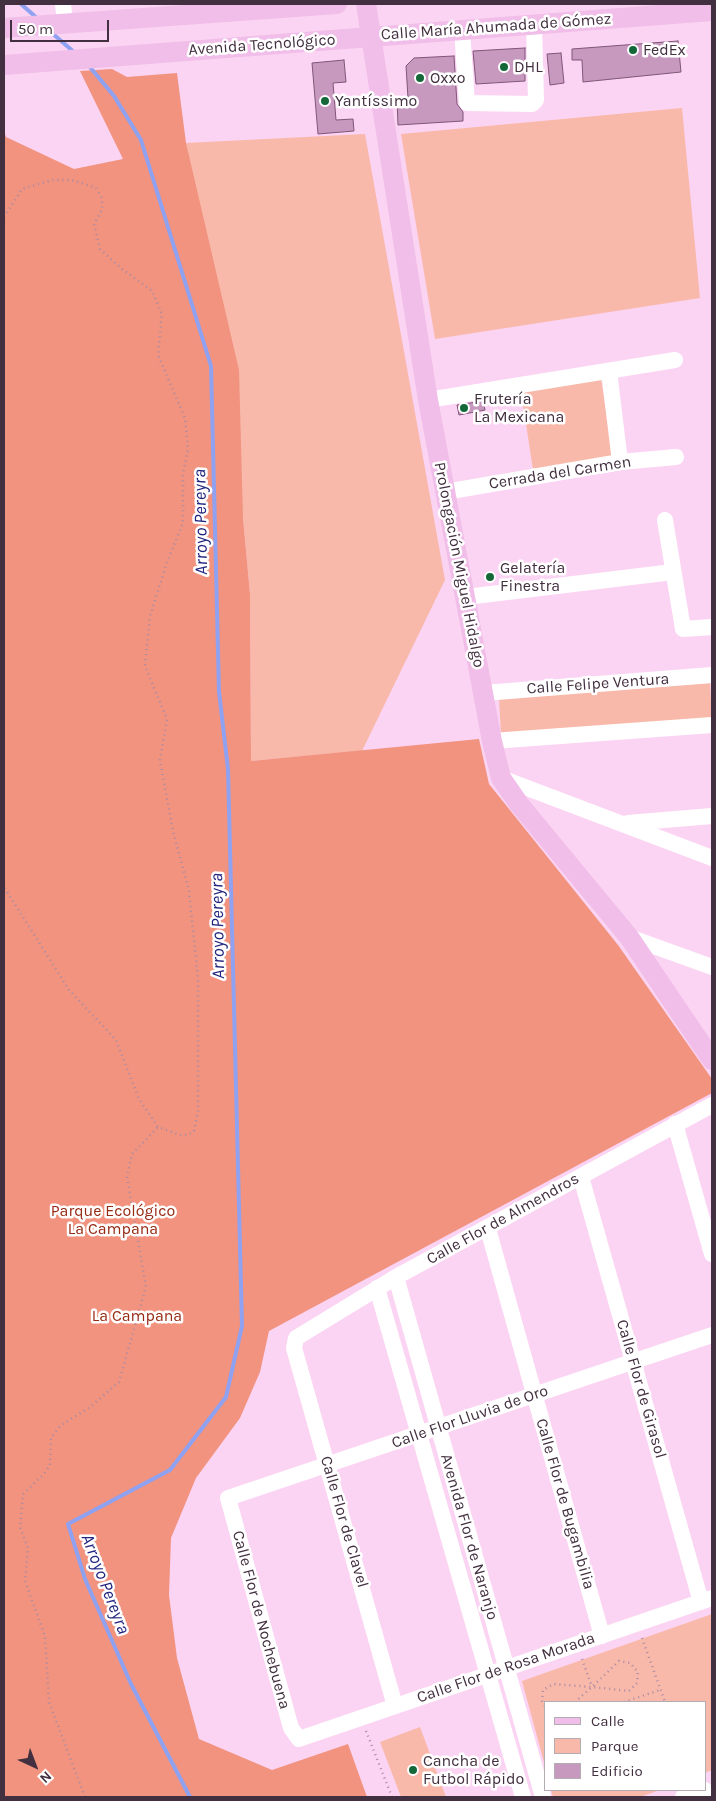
<!DOCTYPE html>
<html>
<head>
<meta charset="utf-8">
<style>
  body { margin:0 }
  #map { position:relative; width:716px; height:1801px; overflow:hidden; background:#fcd4f3; font-family:Karla,sans-serif }
  canvas { display:block }
  .frame { position:absolute; inset:0; border:5px solid #422f3f; pointer-events:none }
  .legend { position:absolute; left:544px; top:1701px; width:162px; height:90px; box-sizing:border-box; background:#fff; border:1px solid #b3acb2; margin:0; padding:6px 9px; list-style:none; font-size:15px; color:#422f3f }
  .legend li { display:flex; align-items:center; gap:10px; height:25px }
  .legend b { width:25px; border:1px solid #b3acb2 }
  .north { position:absolute; left:10px; top:1741px; width:50px; height:50px; -webkit-text-stroke:4px #fff; paint-order:stroke; rotate:137deg; font-size:14px; font-weight:700; line-height:20px; text-align:center; color:#422f3f }
  .north::after { content:''; display:block; margin:auto; width:18px; height:22px; background:#422f3f; clip-path:polygon(50% 0,100% 100%,50% 72%,0 100%) }
  .scale { position:absolute; left:10px; top:20px; width:99px; height:22px; box-sizing:border-box; border:2px solid #422f3f; border-top:0; padding-left:6px; font-size:15px; line-height:18px; white-space:nowrap; color:#422f3f; -webkit-text-stroke:4px #fff; paint-order:stroke }
</style>
</head>
<body>
<div id="map">
<canvas width="716" height="1801"></canvas>
<div class="frame"></div>
<ul class="legend">
<li><b style="height:6px;background:#f0bee8"></b>Calle</li>
<li><b style="height:14px;background:#f8b9aa"></b>Parque</li>
<li><b style="height:14px;background:#c899bf"></b>Edificio</li>
</ul>
<div class="north">N</div>
<div class="scale">50 m</div>
</div>
<script>
const c = document.querySelector('canvas').getContext('2d');
c.lineJoin = 'round';
function fillPath(path, color) { c.fillStyle = color; c.fill(path, 'evenodd'); }
const shape = rows => new Path2D(rows.map(r => 'M' + r).join(''));
function trace(path, color, width, dash) { c.strokeStyle = color; c.lineWidth = width; c.lineCap = dash ? 'butt' : 'round'; c.setLineDash(dash || []); c.stroke(path); }
function drawText(font, color, halo, rows, align = 'center') {
  c.font = font + ' Karla,sans-serif'; c.lineWidth = 5; c.setLineDash([]); c.textBaseline = 'middle'; c.strokeStyle = halo; c.fillStyle = color; for (const [text, x, y, turn = 0] of rows) {
    c.save(); c.translate(x, y); c.rotate((+turn || 0) * Math.PI / 180); c.textAlign = isNaN(turn) ? turn : align; if (halo) c.strokeText(text, 0, 0); c.fillText(text, 0, 0); c.restore();
  }
}
fillPath(shape([
  [682,108,700,298,435,339,401,134],
  [365,134,445,580,362,751,251,761,250,594,243,518,186,143],
  [601,378,613,457,533,470,521,391],
  [710,683,712,721,501,735,499,698],
  [712,1614,712,1770,705,1773,705,1702,545,1702,545,1766,522,1681],
  [420,1727,446,1797,401,1797,380,1742],
  [551,1790,660,1790,640,1797,553,1797]
]), '#f8b9aa');
fillPath(shape([
  [112,69,127,77,177,73,186,143,239,370,243,518,250,594,251,761,479,739,489,784,618,945,712,1079,712,1093,269,1331,260,1372,240,1418,196,1478,171,1538,169,1595,177,1658,199,1739,272,1770,348,1744,367,1797,4,1797,4,131,6,137,74,169,123,159,80,71]
]), '#f1937f');
trace(shape([
  [21,4,38,19],
  [52,33,75,53],
  [89,66,114,96,141,140,211,366,219,692,228,769,242,1326,226,1397,170,1470,68,1524,85,1579,131,1684,190,1797]
]), '#8fa1f1', 4);
const building = shape([
  [678,41,681,72,583,82,582,60,572,60,572,49,678,41],
  [525,48,525,81,476,84,473,51,525,48],
  [561,53,564,83,550,85,547,54,561,53],
  [454,56,457,104,463,112,463,121,398,125,397,99,408,98,406,66,414,58,454,56],
  [344,60,346,82,333,83,336,120,353,119,354,131,318,134,312,63,344,60],
  [483,401,485,410,459,415,457,405,483,401]
]);
fillPath(building, '#c899bf');
trace(building, '#7f5578', 1);
trace(shape([
  [4,217,22,189,52,180,72,180,96,188,102,198,102,210,94,224,100,249,122,269,152,291,162,314,158,355,185,418,188,450,183,473,183,523,167,562,150,616,145,666,167,719,160,760,173,831,189,891,198,979,198,1111,194,1131,188,1135,180,1135,158,1127,139,1099,116,1040,69,990,4,887],
  [642,1638,665,1702],
  [582,1659,592,1687],
  [624,1702,660,1690],
  [545,1706,542,1701,543,1690,553,1684,592,1687,629,1691,637,1683,638,1672,630,1663,619,1661,592,1687,575,1702],
  [366,1731,392,1797],
  [85,1797,49,1702,45,1636,25,1581,28,1548,20,1527,23,1494,44,1474,50,1465,51,1438,60,1426,90,1407,119,1382,146,1287,127,1177,132,1154,158,1127]
]), '#a98ba3', 2.5, [1, 4]);
trace(shape([
  [63,4,65,23],
  [462,30,467,103,532,104,536,100,534,24],
  [609,371,620,462],
  [428,400,675,360],
  [445,492,620,462,676,457],
  [665,520,683,629,712,627],
  [466,597,673,572],
  [484,693,712,675],
  [492,741,712,725],
  [501,778,712,858],
  [628,823,712,816],
  [629,937,712,967],
  [675,1124,712,1254],
  [581,1177,701,1602],
  [488,1229,602,1636],
  [396,1277,543,1797],
  [377,1288,523,1797],
  [712,1335,228,1498,291,1728,299,1739,712,1598],
  [395,1706,294,1348,296,1338,396,1277,712,1105],
  [683,1797,705,1790]
]), '#fff', 16);
trace(shape([
  [366,4,428,400,492,741,501,778,519,804,629,937,712,1060],
  [4,28,337,4],
  [4,65,712,11]
]), '#f0bee8', 20);
for (const [x, y, r, color] of [
  [633,50,5,"#136738"],
  [504,67,5,"#136738"],
  [420,78,5,"#136738"],
  [325,101,5,"#136738"],
  [464,408,5,"#136738"],
  [490,577,5,"#136738"],
  [413,1770,5,"#136738"]
]) { const dot = new Path2D(); dot.arc(x, y, r, 0, 2 * Math.PI); c.fillStyle = color; c.fill(dot); trace(dot, '#fff', 2); }
drawText('16px', '#422f3f', '#fff', [
  ["Calle María Ahumada de Gómez",496,27,-4],
  ["Avenida Tecnológico",262,45,-4],
  ["Cerrada del Carmen",560,473,-9],
  ["Prolongación Miguel Hidalgo",459,565,79],
  ["Calle Felipe Ventura",598,684,-4],
  ["Calle Flor de Almendros",503,1219,-29],
  ["Calle Flor de Girasol",641,1389,74],
  ["Calle Flor Lluvia de Oro",470,1417,-19],
  ["Calle Flor de Bugambilia",565,1504,74],
  ["Calle Flor de Clavel",344,1522,74],
  ["Avenida Flor de Naranjo",469,1537,74],
  ["Calle Flor de Nochebuena",261,1620,75],
  ["Calle Flor de Rosa Morada",506,1668,-19]
]);
drawText('16px', '#422f3f', '#fff', [
  ["FedEx",643,50],
  ["DHL",514,67],
  ["Oxxo",430,78],
  ["Yantíssimo",335,101],
  ["Frutería",474,399],
  ["La Mexicana",474,417],
  ["Gelatería",500,568],
  ["Finestra",500,586],
  ["Cancha de",423,1761],
  ["Futbol Rápido",423,1779]
], 'left');
drawText('16px', '#962a14', '#fff', [
  ["Parque Ecológico",113,1211],
  ["La Campana",113,1229],
  ["La Campana",137,1316]
]);
drawText('italic 18px', '#22257f', '#fff', [
  ["Arroyo Pereyra",201,522,-91],
  ["Arroyo Pereyra",218,926,-91],
  ["Arroyo Pereyra",105,1584,69]
]);
</script>
</body>
</html>
